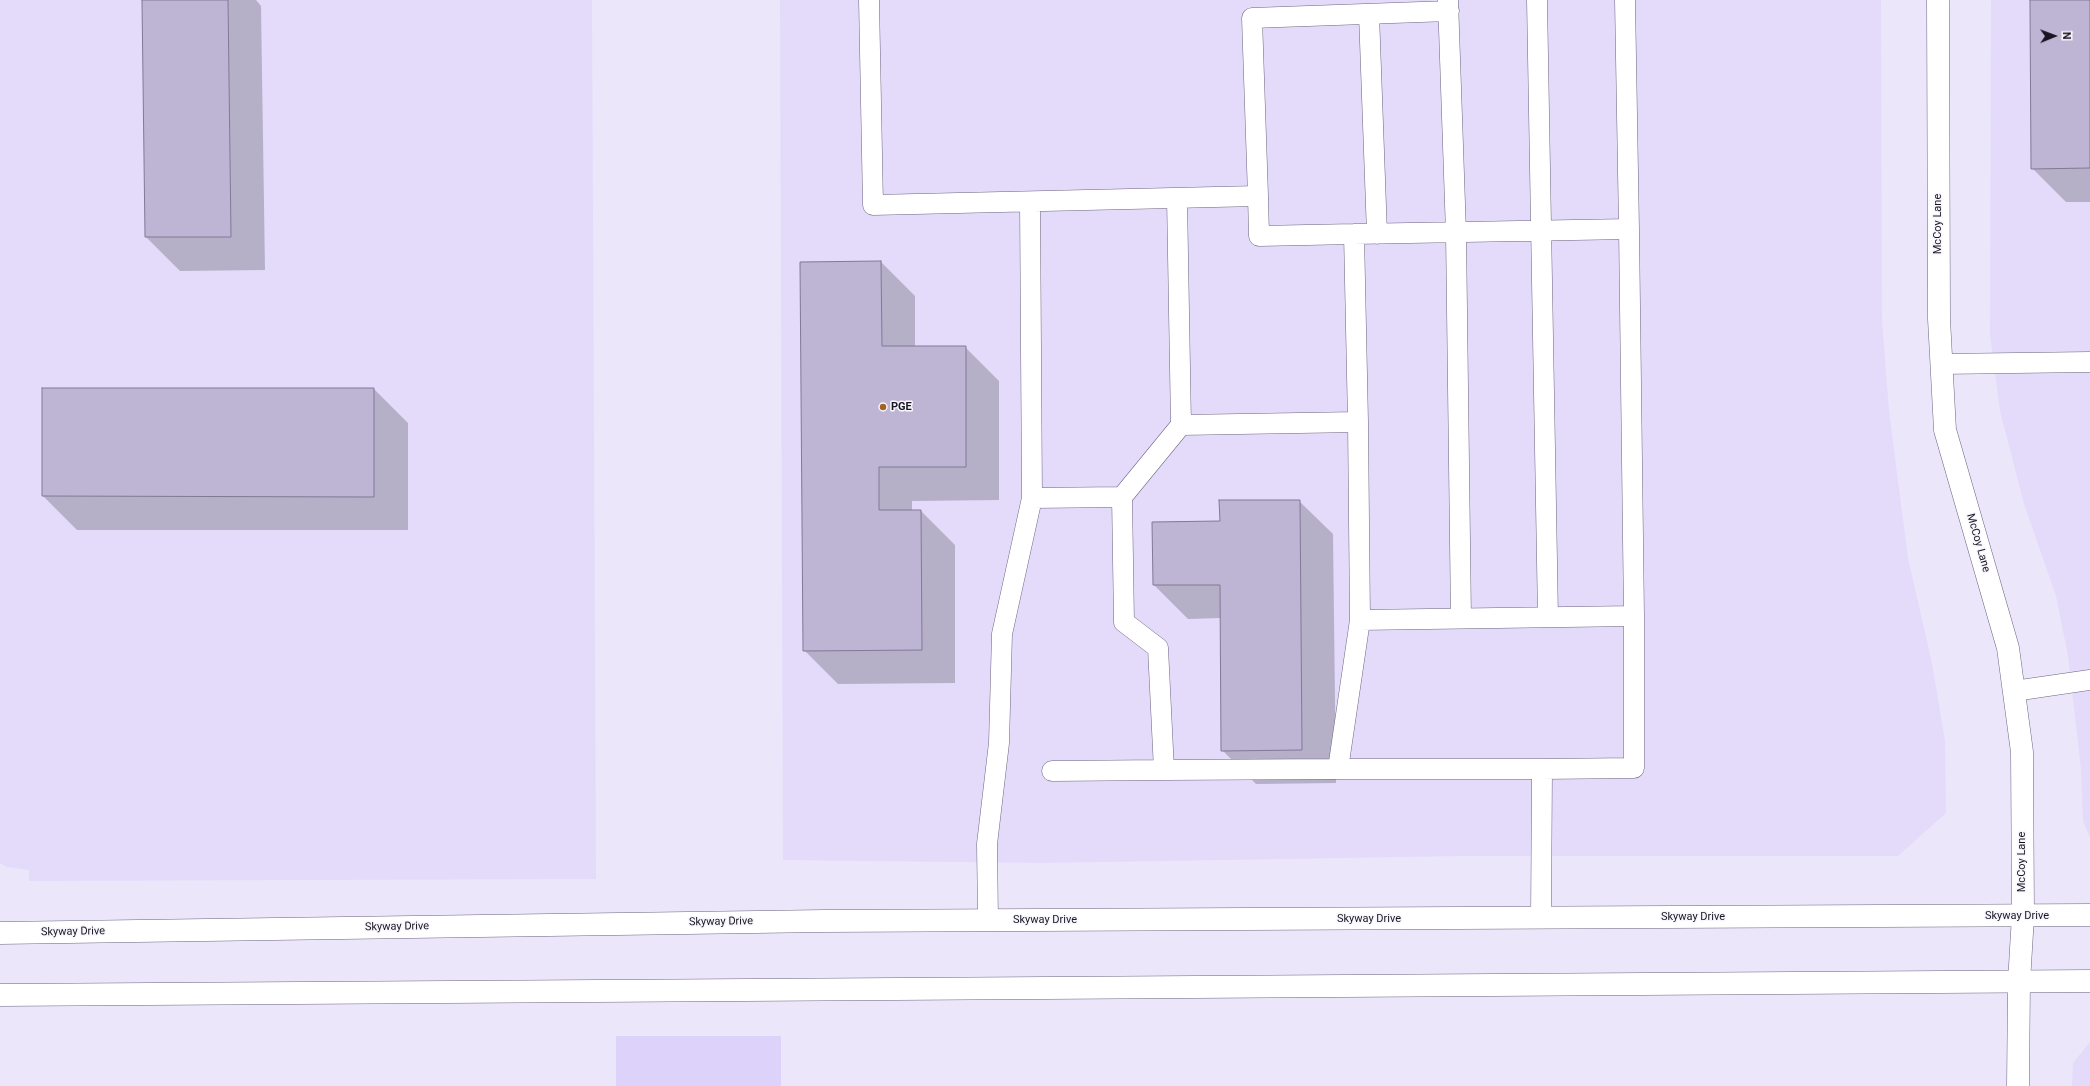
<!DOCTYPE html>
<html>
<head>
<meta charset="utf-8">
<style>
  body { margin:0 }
  #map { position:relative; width:2090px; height:1086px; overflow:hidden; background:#ece6fa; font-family:Roboto,sans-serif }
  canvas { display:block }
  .north { position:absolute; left:2034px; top:16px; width:40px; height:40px; -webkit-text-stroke:3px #f8f6fd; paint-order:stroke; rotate:89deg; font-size:11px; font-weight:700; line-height:16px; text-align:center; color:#191621 }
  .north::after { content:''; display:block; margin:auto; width:14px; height:18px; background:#191621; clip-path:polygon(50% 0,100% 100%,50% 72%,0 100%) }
</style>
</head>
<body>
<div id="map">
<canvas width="2090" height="1086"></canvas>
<div class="north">N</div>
</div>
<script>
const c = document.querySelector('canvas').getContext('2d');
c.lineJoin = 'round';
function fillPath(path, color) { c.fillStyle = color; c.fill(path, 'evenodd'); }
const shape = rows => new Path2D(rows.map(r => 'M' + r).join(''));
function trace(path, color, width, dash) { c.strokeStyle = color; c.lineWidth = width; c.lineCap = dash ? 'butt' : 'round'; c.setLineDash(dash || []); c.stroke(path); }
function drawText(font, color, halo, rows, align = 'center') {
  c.font = font + ' Roboto,sans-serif'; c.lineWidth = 3; c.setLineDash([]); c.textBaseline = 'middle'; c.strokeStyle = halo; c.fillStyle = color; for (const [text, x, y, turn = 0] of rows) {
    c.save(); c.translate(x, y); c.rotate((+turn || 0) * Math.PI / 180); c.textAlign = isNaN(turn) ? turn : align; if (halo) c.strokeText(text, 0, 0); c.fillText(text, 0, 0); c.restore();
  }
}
fillPath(shape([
  [0,0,592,0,596,879,29,881,29,870,7,867,0,863],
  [780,0,1881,0,1882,320,1889,411,1908,558,1932,663,1945,741,1946,813,1898,856,1463,856,1043,863,783,860],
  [1991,0,2090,0,2090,838,2083,821,2081,769,2068,656,2056,596,2024,504,2000,411,1990,334],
  [2090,1042,2090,1086,2072,1086,2073,1063]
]), '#e4dbfb');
fillPath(shape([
  [616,1036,781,1036,781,1086,616,1086]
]), '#ddd2f9');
fillPath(shape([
  [143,0,256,0,261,6,265,270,180,271,146,237],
  [2031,0,2090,0,2090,202,2066,202,2032,168],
  [881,262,915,296,915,347,965,347,999,381,999,500,912,501,912,511,921,511,955,545,955,683,838,684,804,650],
  [374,389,408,423,408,530,77,530,43,496],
  [1299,501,1333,534,1336,783,1256,784,1222,750,1221,618,1188,619,1154,585,1221,522]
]), '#0003');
const building = shape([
  [142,0,228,0,231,237,145,237,142,0],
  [2030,0,2090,0,2090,168,2031,169,2030,0],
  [881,261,882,346,966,346,966,467,879,467,879,510,921,510,922,650,803,651,800,262,881,261],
  [42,388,374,388,374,497,42,496,42,388],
  [1219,500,1300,500,1302,750,1221,751,1220,585,1153,585,1152,522,1220,521,1219,500]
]);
fillPath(building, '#beb5d4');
trace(building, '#827997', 1);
const service = shape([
  [869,0,873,205,1258,196,1252,18,1449,11],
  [1448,0,1456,233,1461,618],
  [1537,0,1548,617],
  [1369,14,1377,234],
  [1258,196,1259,236,1354,234],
  [1177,198,1181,425,1358,422,1354,234,1629,229,1625,0],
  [1941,364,2090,362],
  [1358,422,1360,620,1634,616,1629,229],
  [1181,425,1122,497,1124,622,1158,648,1164,770,1338,769,1360,620],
  [1032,498,1122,497],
  [2014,691,2090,680],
  [1338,769,1542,769,1541,918],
  [1542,769,1634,768,1634,616],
  [1052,771,1164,770],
  [988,920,987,844,999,743,1002,634,1032,498,1030,202]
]);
const tertiary = shape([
  [1938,0,1939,319,1945,430,2008,648,2022,752,2023,916,2019,982,2018,1086]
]);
const secondary = shape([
  [0,933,824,921,2090,915],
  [0,995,2090,981]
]);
trace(service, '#6c6480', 21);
trace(tertiary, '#6c6480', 23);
trace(secondary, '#6c6480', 23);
trace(service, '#fff', 20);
trace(tertiary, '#fff', 22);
trace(secondary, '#fff', 22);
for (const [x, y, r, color] of [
  [883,407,4,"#a06526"]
]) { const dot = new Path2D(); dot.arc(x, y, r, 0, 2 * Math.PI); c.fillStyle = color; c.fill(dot); trace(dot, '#f8f6fd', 1.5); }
drawText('11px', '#191621', '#f8f6fd', [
  ["McCoy Lane",1938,224,-90],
  ["McCoy Lane",1978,543,74],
  ["McCoy Lane",2022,862,-90],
  ["Skyway Drive",2017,916],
  ["Skyway Drive",1693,917],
  ["Skyway Drive",1369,919],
  ["Skyway Drive",1045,920],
  ["Skyway Drive",721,922,-1],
  ["Skyway Drive",397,927,-1],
  ["Skyway Drive",73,932,-1]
]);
drawText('bold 11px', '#191621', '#f8f6fd', [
  ["PGE",891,407]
], 'left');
</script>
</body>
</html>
